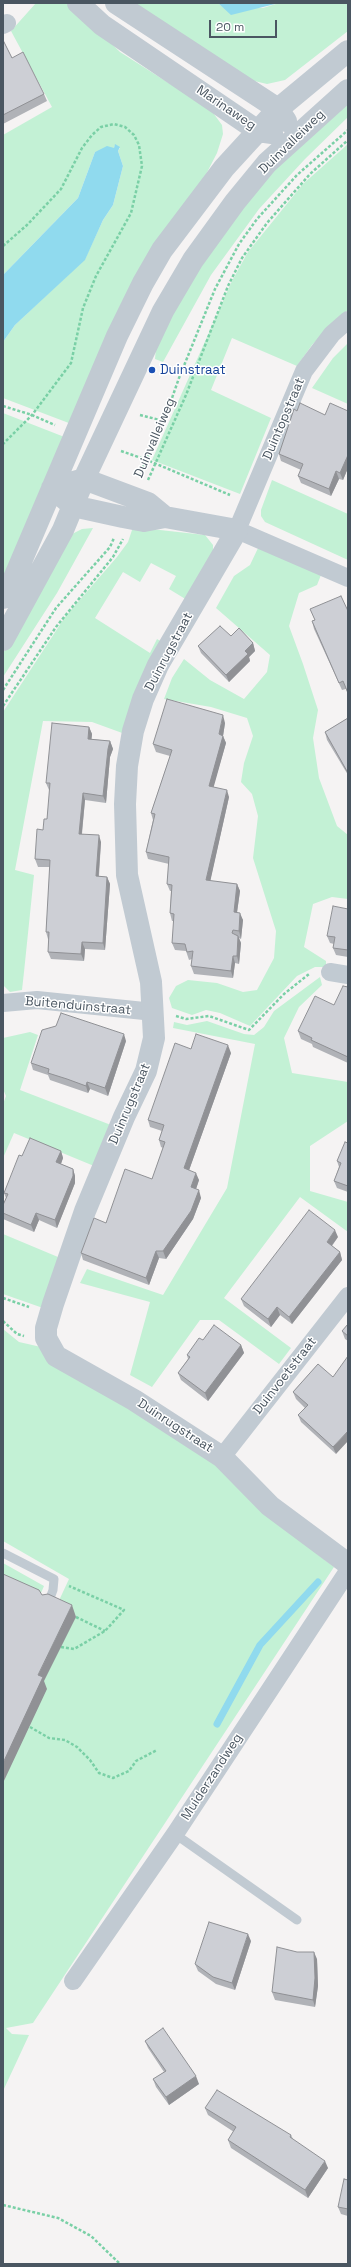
<!DOCTYPE html>
<html>
<head>
<meta charset="utf-8">
<style>
  body { margin:0 }
  #map { position:relative; width:351px; height:2267px; overflow:hidden; background:#f5f3f3; font-family:"Space Grotesk",sans-serif }
  canvas { display:block }
  .frame { position:absolute; inset:0; border:4px solid #4a5661; pointer-events:none }
  .scale { position:absolute; left:209px; top:20px; width:68px; height:18px; box-sizing:border-box; border:2px solid #4a5661; border-top:0; padding-left:5px; font-size:12px; line-height:14px; white-space:nowrap; color:#4a5661; -webkit-text-stroke:3px #fff; paint-order:stroke }
</style>
</head>
<body>
<div id="map">
<canvas width="351" height="2267"></canvas>
<div class="frame"></div>
<div class="scale">20 m</div>
</div>
<script>
const c = document.querySelector('canvas').getContext('2d');
c.lineJoin = 'round';
function fillPath(path, color) { c.fillStyle = color; c.fill(path, 'evenodd'); }
const shape = rows => new Path2D(rows.map(r => 'M' + r).join(''));
function trace(path, color, width, dash) { c.strokeStyle = color; c.lineWidth = width; c.lineCap = dash ? 'butt' : 'round'; c.setLineDash(dash || []); c.stroke(path); }
function drawText(font, color, halo, rows, align = 'center') {
  c.font = font + ' "Space Grotesk",sans-serif'; c.lineWidth = 3; c.setLineDash([]); c.textBaseline = 'middle'; c.strokeStyle = halo; c.fillStyle = color; for (const [text, x, y, turn = 0] of rows) {
    c.save(); c.translate(x, y); c.rotate((+turn || 0) * Math.PI / 180); c.textAlign = isNaN(turn) ? turn : align; if (halo) c.strokeText(text, 0, 0); c.fillText(text, 0, 0); c.restore();
  }
}
fillPath(shape([
  [36,3,70,3,120,52,211,110,222,125,223,134,217,153,200,186,74,425,3,398,3,342,15,325,85,259,103,220,113,205,123,166,118,151,120,148,115,145,114,148,95,152,78,198,3,275,3,135,52,107,11,31],
  [126,3,218,3,224,8,263,8,279,3,348,3,348,31,285,80,267,84,246,79],
  [348,98,348,117,305,159,259,209,211,275,163,362,155,359,157,337,183,284,252,191],
  [348,144,348,310,335,321,312,345,297,366,232,338,211,390,271,418,240,494,152,460,232,281,248,252,303,184],
  [348,343,348,404,312,388,333,358],
  [3,413,67,438,3,585],
  [272,480,348,514,348,560,265,522,261,516,261,510],
  [133,527,205,535,213,545,213,553,187,600,169,589,176,576,151,563,140,582,123,572,95,618,150,653,157,639,162,642,125,734,92,722,43,721,15,870,34,875,24,972,22,990,10,992,3,985,3,712,65,617,117,557,128,542],
  [93,528,57,593,3,677,3,653,29,612,70,535,82,529],
  [259,546,321,575,317,585,299,593,289,626,303,664,318,710,313,738,319,778,337,826,348,835,348,899,332,897,313,904,304,947,326,961,326,967,315,967,297,976,250,1026,220,1013,206,1010,192,1015,172,1008,169,998,176,986,188,980,217,983,243,992,257,990,274,958,276,931,253,858,258,816,252,794,241,782,244,763,253,736,247,718,211,707,164,699,172,678,184,659,210,680,244,699,267,672,270,655,216,608,234,576,250,565],
  [320,977,322,985,299,1007,284,1038,292,1073,348,1082,348,1121,310,1146,310,1191,348,1202,348,1232,300,1197,224,1298,291,1348,279,1364,219,1320,200,1320,152,1387,130,1375,150,1302,80,1283,87,1269,163,1295,227,1188,255,1044,173,1028,174,1022,187,1025,207,1021,244,1034,254,1035,264,1027,274,1011],
  [30,1032,38,1035,20,1090,111,1125,94,1166,14,1133,3,1158,3,1104,6,1096,3,1089,3,1038],
  [3,1234,58,1257,43,1308,3,1294],
  [3,1329,19,1342,41,1347,218,1464,265,1513,334,1567,33,2023,6,2028,12,2034,29,2035,3,2091,3,1783,42,1686,56,1607,69,1579,3,1541],
  [3,1563,44,1586,38,1600,3,1583]
]), '#c3f1d5');
fillPath(shape([
  [218,3,279,3,231,15],
  [115,144,120,147,118,151,123,166,113,205,103,220,85,260,15,325,3,342,3,275,78,198,95,152,107,146,114,148]
]), '#90daee');
trace(shape([
  [217,1724,260,1645,318,1582]
]), '#90daee', 7);
trace(shape([
  [3,246,27,225,61,189,82,148,92,135,101,127,114,124,125,127,134,135,139,145,142,166,131,213,96,276,83,308,71,363,32,415,3,444],
  [3,406,32,415,55,425],
  [140,415,164,421],
  [121,451,147,460,230,495],
  [139,476,164,421,179,378,215,289,239,244,257,219,297,175,348,130],
  [148,480,186,395,228,286,242,258,267,223,310,174,348,140],
  [3,690,56,608,110,547,114,538],
  [3,706,56,627,113,557,123,539],
  [176,1016,186,1019,209,1016,249,1030,284,994,309,974],
  [3,1298,29,1307],
  [3,1321,17,1334,24,1336],
  [76,1617,105,1631],
  [61,1647,74,1649,105,1631,124,1610,69,1586],
  [30,1727,49,1738,65,1740,77,1747,90,1760,99,1773,113,1778,129,1771,136,1761,157,1750],
  [3,2205,58,2218,91,2236,120,2264]
]), '#7ad0a6', 2.5, [3, 2]);
trace(shape([
  [3,1553,54,1579,53,1590,49,1601],
  [175,1834,297,1920]
]), '#c1cad2', 9);
trace(shape([
  [3,25,7,23],
  [348,320,332,334,304,371,237,530,348,578],
  [330,972,348,975],
  [3,1003,37,1000,154,1012],
  [222,1457,348,1296],
  [73,1981,175,1834,348,1571]
]), '#c1cad2', 18);
trace(shape([
  [78,3,102,25,258,131,272,133],
  [116,3,278,109,286,121],
  [70,483,84,479,148,503,165,517],
  [52,488,73,506,123,517,144,521,165,517,237,530,158,665,143,699,133,731,127,766,125,804,127,875,151,982,154,1038,146,1071,124,1117,85,1211,53,1304,46,1328,46,1338,56,1356,134,1400,222,1457,270,1506,348,1564],
  [3,598,14,578,117,336,143,283,162,250,224,168,278,109,348,51],
  [3,640,63,530,84,479,163,311,193,260,235,202,267,163,348,90]
]), '#c1cad2', 22);
fillPath(shape([
  [3,40,12,58,44,94,47,101,3,124],
  [297,411,325,415,348,411,348,468,343,480,339,479,331,496,301,483,298,476,301,470,281,461,279,454],
  [310,609,348,611,348,695,346,689,342,690,314,629,312,621,315,620],
  [231,636,253,643,255,651,249,657,250,661,229,682,201,653,198,646],
  [348,718,348,775,327,740,325,732],
  [225,723,223,736,226,743,213,787,229,797,210,881,237,884,240,891,237,913,243,920,241,939,239,938,241,943,239,964,235,963,233,978,194,974,191,966,192,959,189,960,186,951,175,950,172,943,174,921,172,921,170,913,171,891,170,891,167,884,169,864,148,859,146,852,153,820,151,813,170,756,156,752,153,744],
  [89,727,92,734,91,739,110,741,113,749,110,757,106,803,85,800,82,834,101,842,99,876,107,877,110,884,105,950,85,949,84,961,51,959,48,952,49,939,48,939,46,932,50,867,38,867,35,859,43,830,47,819,50,790,49,790,46,783],
  [348,909,348,957,336,955,333,948,334,944,330,943,327,936],
  [348,987,348,1063,313,1047,312,1044,301,1039,298,1031,334,1005],
  [126,1041,108,1096,90,1089,88,1093,50,1080,48,1075,33,1070,31,1063],
  [191,1049,231,1053,189,1170,199,1180,196,1189,201,1198,193,1219,166,1259,159,1258,149,1285,83,1260,81,1253,106,1223,152,1179,163,1148,161,1147,159,1140,162,1131,150,1127,148,1120],
  [348,1143,348,1192,337,1188,334,1181,339,1167,337,1161],
  [61,1151,63,1158,61,1164,73,1169,75,1176,75,1183,57,1228,39,1220,34,1232,3,1219,3,1205,6,1198,4,1193,22,1156],
  [338,1237,332,1246,340,1252,342,1260,292,1324,280,1315,271,1327,244,1306,241,1299],
  [348,1324,348,1341,345,1339,342,1331],
  [203,1340,241,1345,244,1353,208,1401,181,1380,178,1373,188,1359,187,1355],
  [318,1364,336,1454,301,1422,298,1415,305,1408,296,1399,293,1392],
  [251,1941,235,1990,216,1984,198,1971,195,1964],
  [317,1959,318,1986,315,2007,275,2000,272,1992],
  [145,2041,199,2084,169,2105,156,2087,153,2079,164,2072,148,2048],
  [205,2108,291,2135,293,2139,328,2168,308,2198,231,2148,228,2140,234,2132,208,2115],
  [348,2180,348,2216,341,2214,338,2207]
]), '#b0b2b7');
fillPath(shape([
  [348,455,348,468,343,480,340,473],
  [336,471,339,479,331,496,329,489],
  [253,643,255,651,249,657,250,661,229,682,226,675,245,651],
  [223,715,225,723,223,736,226,743,212,793,209,786],
  [89,727,92,734,91,746,88,739],
  [110,741,113,749,110,757,106,803,103,796,108,749],
  [227,790,229,797,209,887,206,880],
  [83,793,85,800,81,841,79,834],
  [99,835,101,842,98,883,96,876],
  [107,877,110,884,105,950,103,943],
  [237,884,240,891,236,919,234,912],
  [240,913,243,920,241,939,239,931],
  [238,936,241,943,239,964,237,956],
  [82,942,85,949,84,961,81,954],
  [233,956,235,963,233,978,231,971],
  [124,1034,126,1041,108,1096,105,1088],
  [228,1045,231,1053,187,1176,184,1168],
  [87,1082,90,1089,88,1093,86,1086],
  [61,1151,63,1158,59,1169,56,1162],
  [73,1169,75,1176,75,1183,57,1228,55,1220],
  [196,1173,199,1180,194,1195,191,1187],
  [199,1190,201,1198,193,1219,166,1259,163,1251],
  [36,1213,39,1220,34,1232,31,1225],
  [335,1230,338,1237,329,1249,327,1242],
  [156,1251,159,1258,149,1285,146,1278],
  [340,1252,342,1260,292,1324,289,1317],
  [277,1307,280,1315,271,1327,268,1319],
  [241,1345,244,1353,208,1401,205,1393],
  [348,1431,348,1441,336,1454,333,1447],
  [72,1605,76,1617,44,1681,47,1689,3,1783,3,1763,38,1675],
  [248,1934,251,1941,235,1990,232,1983],
  [314,1952,317,1959,318,1986,315,2007,313,2000],
  [196,2076,199,2084,169,2105,166,2097],
  [325,2161,328,2168,308,2198,305,2190]
]), '#909195');
const building = shape([
  [3,40,12,58,23,52,44,94,3,115,3,40],
  [300,403,325,415,330,403,348,411,348,455,340,473,336,471,329,489,298,476,303,464,279,454,294,409,297,411,300,403],
  [341,596,348,611,348,693,343,681,339,683,312,621,315,620,310,609,341,596],
  [220,626,231,636,239,628,253,643,245,651,248,654,226,675,198,646,220,626],
  [167,699,223,715,219,734,223,736,209,786,227,790,206,880,237,884,234,912,240,913,239,931,233,930,232,933,238,936,237,956,233,956,231,971,191,966,193,951,187,952,185,944,172,943,174,914,170,913,172,885,167,884,169,857,146,852,155,814,151,813,172,750,153,744,167,699],
  [348,718,348,773,325,732,348,718],
  [52,723,89,727,88,739,110,741,108,749,103,796,83,793,79,834,99,835,96,876,107,877,103,943,82,942,81,954,48,952,49,932,46,932,50,860,35,859,37,829,43,830,44,819,47,819,50,783,46,783,52,723],
  [333,906,348,909,348,950,333,948,335,937,327,936,333,906],
  [343,986,348,987,348,1057,311,1040,312,1038,298,1031,315,996,334,1005,343,986],
  [61,1013,124,1034,105,1088,87,1082,86,1086,67,1079,48,1073,49,1069,31,1063,42,1030,56,1026,61,1013],
  [196,1034,228,1045,184,1168,196,1173,191,1187,199,1190,191,1211,163,1251,156,1251,146,1278,81,1253,94,1218,106,1223,125,1169,152,1179,165,1142,159,1140,164,1125,148,1120,175,1043,191,1049,196,1034],
  [30,1138,61,1151,56,1162,73,1169,73,1176,55,1220,36,1213,31,1225,3,1213,3,1205,8,1194,4,1193,19,1155,22,1156,30,1138],
  [345,1142,348,1143,348,1186,334,1181,341,1163,337,1161,345,1142],
  [309,1210,335,1230,327,1242,340,1252,289,1317,277,1307,268,1319,241,1299,309,1210],
  [348,1324,348,1336,342,1331,348,1324],
  [214,1325,241,1345,205,1393,178,1373,190,1357,187,1355,199,1338,203,1340,214,1325],
  [348,1356,348,1431,333,1447,298,1415,308,1405,293,1392,318,1364,333,1377,348,1356],
  [3,1574,39,1590,42,1595,48,1594,72,1605,38,1675,43,1677,3,1763,3,1574],
  [209,1922,248,1934,232,1983,213,1977,195,1964,209,1922],
  [277,1947,297,1952,314,1952,315,1978,313,2000,272,1992,277,1947],
  [163,2028,196,2076,166,2097,153,2079,166,2071,145,2041,163,2028],
  [217,2090,291,2135,290,2137,325,2161,305,2190,228,2140,236,2127,205,2108,217,2090],
  [344,2179,348,2180,348,2209,338,2207,344,2179]
]);
fillPath(building, '#cdcfd5');
trace(building, '#909195', 1);
for (const [x, y, r, color] of [
  [152,370,4,"#1a4fb4"]
]) { const dot = new Path2D(); dot.arc(x, y, r, 0, 2 * Math.PI); c.fillStyle = color; c.fill(dot); trace(dot, '#fff', 1.5); }
drawText('13px', '#4a5661', '#fff', [
  ["Marinaweg",226,108,34],
  ["Duinvalleiweg",292,142,-44],
  ["Duintopstraat",284,419,-67],
  ["Duinvalleiweg",155,438,-67],
  ["Duinrugstraat",169,652,-62],
  ["Buitenduinstraat",78,1006,5],
  ["Duinrugstraat",130,1104,-67],
  ["Duinvoetstraat",285,1376,-52],
  ["Duinrugstraat",175,1426,33],
  ["Muiderzandweg",212,1777,-57]
]);
drawText('13px', '#164399', '#fff', [
  ["Duinstraat",160,370]
], 'left');
</script>
</body>
</html>
